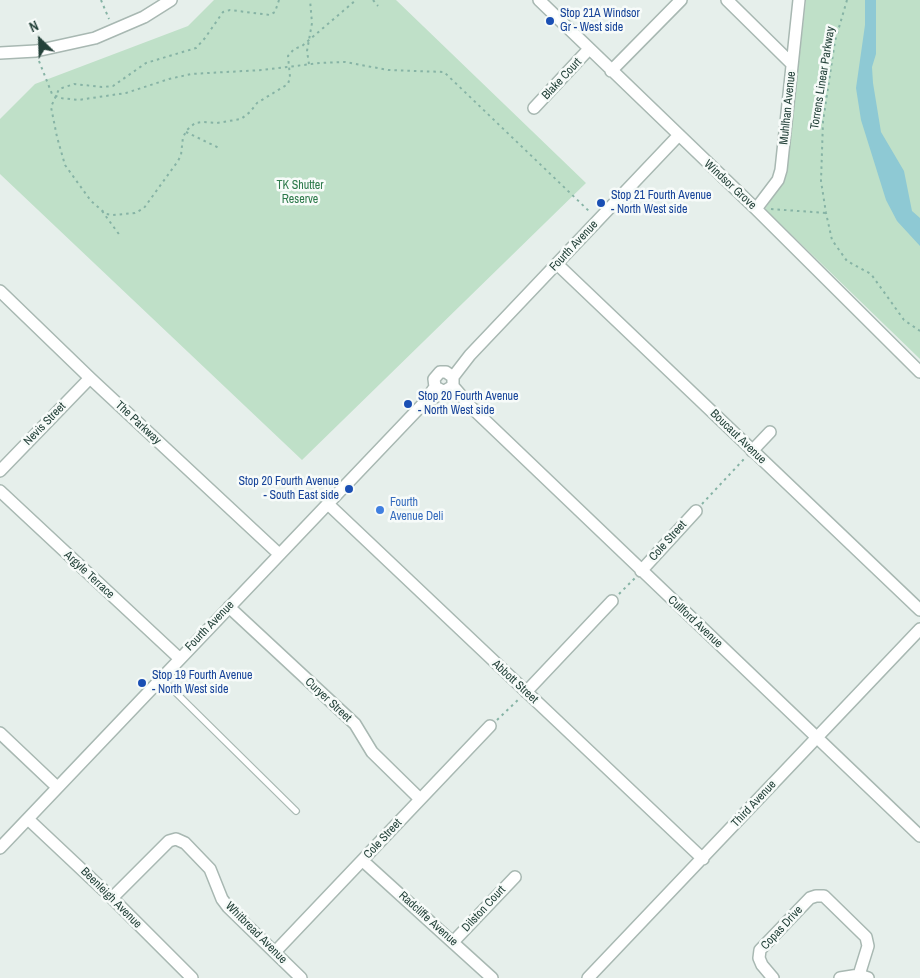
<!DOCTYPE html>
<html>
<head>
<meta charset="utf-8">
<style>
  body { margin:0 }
  #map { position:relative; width:920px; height:978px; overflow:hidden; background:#e6efeb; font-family:"Archivo Narrow",sans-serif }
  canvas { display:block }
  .north { position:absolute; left:15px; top:15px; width:50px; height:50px; -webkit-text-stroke:4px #f7fbf9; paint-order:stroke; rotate:336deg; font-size:14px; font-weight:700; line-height:20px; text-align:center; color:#24423a }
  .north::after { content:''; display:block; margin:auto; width:18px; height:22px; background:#24423a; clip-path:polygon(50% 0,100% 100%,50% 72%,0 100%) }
</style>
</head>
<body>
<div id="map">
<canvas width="920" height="978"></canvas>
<div class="north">N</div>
</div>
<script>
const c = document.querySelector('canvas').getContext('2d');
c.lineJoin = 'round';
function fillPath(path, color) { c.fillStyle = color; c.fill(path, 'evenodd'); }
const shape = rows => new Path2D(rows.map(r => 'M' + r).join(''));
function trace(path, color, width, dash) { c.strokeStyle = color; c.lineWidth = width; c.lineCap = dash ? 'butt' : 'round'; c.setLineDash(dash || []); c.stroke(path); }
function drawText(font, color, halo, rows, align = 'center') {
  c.font = font + ' "Archivo Narrow",sans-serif'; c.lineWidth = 5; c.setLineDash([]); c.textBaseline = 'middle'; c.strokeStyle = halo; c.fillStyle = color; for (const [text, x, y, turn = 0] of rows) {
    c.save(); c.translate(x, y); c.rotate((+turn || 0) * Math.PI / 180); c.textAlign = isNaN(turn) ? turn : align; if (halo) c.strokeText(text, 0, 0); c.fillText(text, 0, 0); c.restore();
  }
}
fillPath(shape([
  [214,0,396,0,586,183,302,460,0,174,0,119,35,84,188,26],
  [806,0,920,0,920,359,765,209,786,176]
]), '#bfe0c8');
fillPath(shape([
  [865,0,876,0,876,54,872,67,873,83,881,132,904,171,912,211,920,218,920,246,897,221,886,200,861,120,856,88,865,25]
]), '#8ec9d4');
const service = shape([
  [161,678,296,811]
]);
const minor = shape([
  [539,0,756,209,920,372],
  [727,0,792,64],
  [0,53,36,51,95,38,144,17,171,0],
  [611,71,681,0],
  [534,108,589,49],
  [756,209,778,180,781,170,799,0],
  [557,264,920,610],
  [0,291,90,378,279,554],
  [453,377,470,355,678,136],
  [453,386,471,407,920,836],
  [428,401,453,386,453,377,446,372,440,372,434,379,435,387,443,391],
  [752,451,770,432],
  [0,471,90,378],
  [0,491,179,658],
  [328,504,703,859],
  [641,571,696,511],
  [229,607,355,724,372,752,420,799],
  [526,692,612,601],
  [0,733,57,787],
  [28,819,112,898,192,978],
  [0,848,422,405,435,387],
  [363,861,492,978],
  [112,898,169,841,176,839,185,843,210,869,222,899,228,907,301,978],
  [453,942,515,877],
  [275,952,490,726],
  [588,978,920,629],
  [773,978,762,965,759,958,760,950,810,898,816,896,824,896,866,937,868,946,859,975],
  [840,978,859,975,868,978]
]);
trace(service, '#a8b8b2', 8);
trace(minor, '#a8b8b2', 14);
trace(shape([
  [101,0,109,19],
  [279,0,275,12,270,15,230,10,223,12,205,38,196,48,146,63,113,86,102,87,74,84,59,89,51,107,57,137,65,165,91,201,106,214,113,215,135,213,144,208,178,161,181,155,183,137,187,130,195,123,203,122,217,123,241,119,250,112,257,103,288,84,290,77,288,56,294,49,302,46,356,0],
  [373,0,378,6],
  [847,0,835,41,823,121,821,181,826,213,832,240,847,261,871,274,904,320,920,331],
  [39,61,52,94,60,98,78,100,126,93,169,79,191,74,262,70,320,63,345,62,388,70,444,72,591,213],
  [309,64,307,51,312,23,310,0],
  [186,132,219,148],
  [771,209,826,213],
  [102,211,121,237],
  [702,504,745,458],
  [619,594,635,578],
  [497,720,519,699]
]), '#86b3a5', 2, [2.5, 4]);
trace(service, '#fff', 5.5);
trace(minor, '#fff', 11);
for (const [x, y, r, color] of [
  [550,21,5,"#1a4fb4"],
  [601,203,5,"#1a4fb4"],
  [408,404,5,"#1a4fb4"],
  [349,489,5,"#1a4fb4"],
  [380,510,5,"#3f7fe0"],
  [142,683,5,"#1a4fb4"]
]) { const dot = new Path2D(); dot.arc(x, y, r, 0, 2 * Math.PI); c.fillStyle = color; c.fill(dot); trace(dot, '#f7fbf9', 2); }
drawText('12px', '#164399', '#f7fbf9', [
  ["Stop 21A Windsor",560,14],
  ["Gr - West side",560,28],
  ["Stop 21 Fourth Avenue",611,196],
  ["- North West side",611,210],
  ["Stop 20 Fourth Avenue",418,397],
  ["- North West side",418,411],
  ["Stop 20 Fourth Avenue",339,482,"right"],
  ["- South East side",339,496,"right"],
  ["Stop 19 Fourth Avenue",152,676],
  ["- North West side",152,690]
], 'left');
drawText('12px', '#24423a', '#f7fbf9', [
  ["Torrens Linear Parkway",823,78,-81],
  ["Blake Court",562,79,-47],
  ["Muhlhan Avenue",788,108,-84],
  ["Windsor Grove",730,185,43],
  ["Fourth Avenue",574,246,-47],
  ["The Parkway",138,423,43],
  ["Nevis Street",45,424,-46],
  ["Boucaut Avenue",738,437,44],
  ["Cole Street",668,541,-48],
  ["Argyle Terrace",89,575,43],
  ["Cullford Avenue",695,622,43],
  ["Fourth Avenue",210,626,-46],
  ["Abbott Street",515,682,43],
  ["Curyer Street",328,700,43],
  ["Third Avenue",754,804,-47],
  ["Cole Street",383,839,-47],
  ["Beenleigh Avenue",111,898,45],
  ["Dilston Court",484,909,-47],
  ["Radcliffe Avenue",428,919,42],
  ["Copas Drive",782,928,-47],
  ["Whitbread Avenue",256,933,45]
]);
drawText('12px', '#2d7a4b', '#f7fbf9', [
  ["TK Shutter",300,186],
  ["Reserve",300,200]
]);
drawText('12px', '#366cbe', '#f7fbf9', [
  ["Fourth",390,503],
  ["Avenue Deli",390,517]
], 'left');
</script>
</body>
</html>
